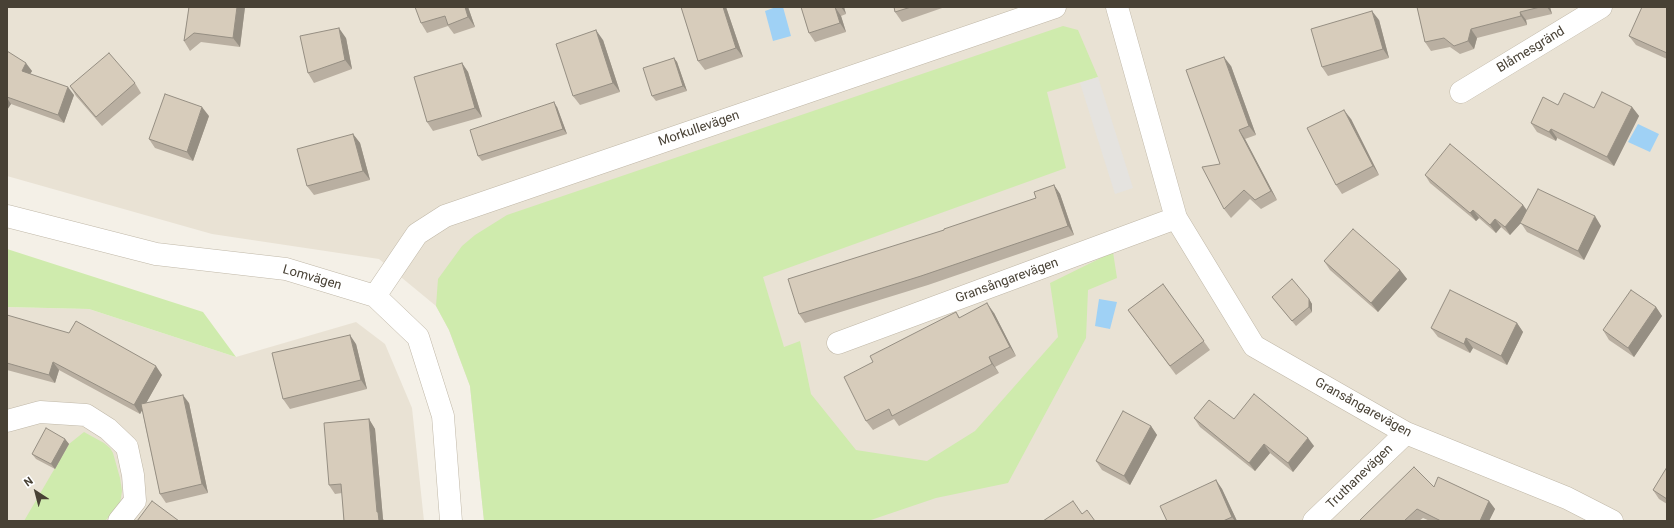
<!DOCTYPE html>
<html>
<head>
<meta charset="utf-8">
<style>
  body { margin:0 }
  #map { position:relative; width:1674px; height:528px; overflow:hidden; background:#f4f0e7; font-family:Roboto,sans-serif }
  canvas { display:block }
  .frame { position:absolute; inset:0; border:8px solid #484135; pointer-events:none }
  .north { position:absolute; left:16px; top:472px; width:40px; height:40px; -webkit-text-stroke:3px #fff; paint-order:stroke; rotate:324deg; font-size:11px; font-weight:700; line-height:16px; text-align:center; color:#484135 }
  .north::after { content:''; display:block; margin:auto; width:14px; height:18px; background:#484135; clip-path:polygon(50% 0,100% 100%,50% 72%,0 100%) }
</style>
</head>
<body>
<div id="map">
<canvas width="1674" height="528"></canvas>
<div class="frame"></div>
<div class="north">N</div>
</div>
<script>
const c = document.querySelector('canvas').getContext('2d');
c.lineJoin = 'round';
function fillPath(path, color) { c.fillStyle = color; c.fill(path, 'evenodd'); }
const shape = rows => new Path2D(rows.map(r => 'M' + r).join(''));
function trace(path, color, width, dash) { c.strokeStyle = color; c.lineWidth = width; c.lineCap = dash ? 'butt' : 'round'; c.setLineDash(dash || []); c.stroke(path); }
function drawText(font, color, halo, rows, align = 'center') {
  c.font = font + ' Roboto,sans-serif'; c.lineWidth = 3; c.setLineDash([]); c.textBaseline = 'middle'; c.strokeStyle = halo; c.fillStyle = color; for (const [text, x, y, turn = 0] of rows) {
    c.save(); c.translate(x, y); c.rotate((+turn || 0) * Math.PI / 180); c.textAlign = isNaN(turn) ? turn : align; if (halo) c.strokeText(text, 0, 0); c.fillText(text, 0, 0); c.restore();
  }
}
fillPath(shape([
  [7,7,1667,7,1667,521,484,521,470,386,449,330,436,306,379,259,212,234,7,176],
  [7,307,89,309,236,357,356,322,385,344,412,408,424,521,7,521]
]), '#e9e2d4');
fillPath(shape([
  [1063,26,1078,30,1098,77,1047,92,1066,168,763,277,784,347,800,341,811,394,856,450,927,461,975,431,1058,337,1050,283,1113,252,1117,278,1088,290,1086,338,1008,483,936,498,868,521,484,521,470,386,449,330,436,306,438,279,462,246,475,235,507,215],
  [7,249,203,312,236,357,89,309,7,307],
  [84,432,104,443,110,448,113,453,120,478,122,491,120,504,117,508,105,521,24,521,69,444]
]), '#cfebad');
fillPath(shape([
  [1098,77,1133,188,1115,194,1080,83]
]), '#e5e3df');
fillPath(shape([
  [776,7,783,7,791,36,773,41,765,11],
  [1638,124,1659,134,1650,152,1628,142],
  [1099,299,1117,302,1110,329,1095,326]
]), '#9fd1f5');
const street = shape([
  [1117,7,1176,218,1254,346,1406,433,1567,498,1612,521],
  [1461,92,1601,7],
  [7,216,156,254,286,269,375,296,418,337,443,416,451,521],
  [375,296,417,234,445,216,1055,7],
  [838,343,1176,218],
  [7,421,40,412,86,415,108,429,127,447,133,475,135,501,119,521],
  [1314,521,1406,433]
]);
trace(street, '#c0b8a8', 23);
trace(street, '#fff', 22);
fillPath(shape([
  [189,7,245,7,240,47,201,42,190,51,184,41],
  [468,7,475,27,454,34,448,26,427,33,421,23],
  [681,7,726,7,743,57,705,70,698,61],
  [801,7,844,7,846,14,841,16,846,32,815,42,809,33],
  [894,7,945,7,902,22,895,12],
  [1417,7,1550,7,1552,14,1526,20,1527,25,1477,38,1474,49,1460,54,1450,47,1431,51,1425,42],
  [1667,8,1667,59,1636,45,1629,36],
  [1379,20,1389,58,1328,76,1322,67],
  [346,38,352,69,314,83,308,73],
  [603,40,620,92,580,105,573,96],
  [7,51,32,71,30,74,74,95,64,123,11,104,7,110],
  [674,58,677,62,687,91,656,101,652,96],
  [462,63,468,72,482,117,433,131,427,122],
  [1231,66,1256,135,1245,139,1277,200,1261,209,1250,199,1231,218,1224,209],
  [135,83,141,93,102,126,76,96,70,86],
  [1558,105,1594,108,1632,107,1639,116,1614,166,1557,138,1556,141,1537,132,1531,123],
  [557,107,567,134,482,161,478,156],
  [209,116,193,161,155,148,149,139],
  [1351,119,1379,175,1342,194,1336,185],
  [353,134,360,143,370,180,314,195,307,186],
  [1425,175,1523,205,1527,210,1601,226,1584,260,1527,232,1521,223,1510,235,1501,227,1496,233,1479,218,1476,221,1430,183],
  [1054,185,1060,194,1074,235,928,285,805,323,799,314,944,230,1036,198],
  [1324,261,1400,270,1407,279,1378,312,1330,270],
  [1163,284,1210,350,1176,375,1128,310],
  [1272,297,1309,299,1312,304,1312,312,1296,326],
  [1656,307,1662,316,1634,357,1609,340,1603,330],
  [956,312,960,318,994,313,1016,356,995,367,999,373,899,426,894,419,873,430,866,421,873,362],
  [7,315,162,375,146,403,189,403,208,493,166,503,160,494,142,410,140,414,59,370,55,383,7,370],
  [1517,323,1523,332,1507,365,1473,348,1470,353,1438,337,1431,328],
  [356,344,367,389,290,409,283,399],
  [1194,418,1234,419,1314,446,1293,472,1270,453,1255,471,1200,427],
  [369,419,375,429,383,519,384,521,344,521,342,493,335,494,329,485],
  [1151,426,1157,435,1130,485,1102,470,1096,461],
  [65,439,69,444,55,469,36,459,32,454],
  [1667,467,1667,504,1659,499,1653,490],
  [1216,480,1222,489,1237,521,1167,521],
  [1434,487,1489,501,1495,509,1489,521,1430,521,1423,518,1419,521,1359,521]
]), '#b9afa1');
fillPath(shape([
  [237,7,245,7,240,47,233,38],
  [465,7,468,7,475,27,468,17],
  [723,7,726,7,743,57,736,48],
  [835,7,841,16,846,32,840,23],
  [841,7,844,7,846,14],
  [1547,7,1550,7,1552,14],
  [1372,11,1379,20,1389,58,1383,49],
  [1520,12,1526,20,1527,25,1521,16],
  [339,28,346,38,352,69,345,60],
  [1471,29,1477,38,1474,49,1468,41],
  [596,30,603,40,620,92,613,83],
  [1224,57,1231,66,1256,135,1249,126],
  [674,58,677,62,687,91,683,86],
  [26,63,32,71,27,79,22,71],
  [462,63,468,72,482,117,475,108],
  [68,87,74,95,64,123,58,115],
  [7,98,11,104,7,110],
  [554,102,557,107,567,134,563,129],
  [202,107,209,116,193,161,187,152],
  [1632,107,1639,116,1614,166,1607,157],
  [1344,110,1351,119,1379,175,1373,166],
  [1551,129,1557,138,1556,141,1549,132],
  [1239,130,1245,139,1277,200,1271,191],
  [353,134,360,143,370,180,363,171],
  [1054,185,1060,194,1074,235,1068,226],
  [1523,205,1529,214,1510,235,1505,227],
  [1473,210,1479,218,1476,221,1470,213],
  [1595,216,1601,226,1584,260,1578,251],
  [1495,219,1501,227,1496,233,1490,225],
  [1400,270,1407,279,1378,312,1371,303],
  [1309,299,1312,304,1312,312,1309,307],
  [987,303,994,313,1016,356,1010,347],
  [1656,307,1662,316,1634,357,1628,348],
  [1517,323,1523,332,1507,365,1501,356],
  [350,335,356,344,367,389,361,380],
  [1466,338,1473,348,1470,353,1464,344],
  [989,357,995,367,999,373,992,364],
  [53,362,59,370,55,383,49,375],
  [156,366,162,375,140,414,134,405],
  [183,395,189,403,208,493,202,484],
  [369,419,375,429,383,519,384,521,379,521,377,512],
  [1151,426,1157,435,1130,485,1124,476],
  [1308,438,1314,446,1293,472,1288,463],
  [65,439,69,444,55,469,51,464],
  [1264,444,1270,453,1255,471,1249,463],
  [1216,480,1222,489,1237,521,1235,521,1232,517],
  [1489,501,1495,509,1489,521,1480,521]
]), '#968f83');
const building = shape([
  [189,7,237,7,233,38,194,33,184,41,189,7],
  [415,7,465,7,468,17,448,25,445,16,421,23,415,7],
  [681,7,723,7,736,48,698,61,681,7],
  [801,7,835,7,840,23,809,33,801,7],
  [894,7,911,7,895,12,894,7],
  [1417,7,1540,7,1520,12,1521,16,1471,29,1468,41,1454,46,1444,38,1425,42,1417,7],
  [1642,7,1664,7,1667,8,1667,53,1629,36,1642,7],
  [1372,11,1383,49,1322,67,1311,29,1372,11],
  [339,28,345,60,308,73,300,36,339,28],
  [596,30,613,83,573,96,556,44,596,30],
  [7,51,26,63,22,71,68,87,58,115,7,97,7,51],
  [109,53,135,83,96,117,70,86,109,53],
  [1224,57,1249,126,1239,130,1271,191,1255,200,1244,190,1224,209,1202,167,1220,164,1186,70,1224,57],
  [674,58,683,86,652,96,643,68,674,58],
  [462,63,475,108,427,122,414,77,462,63],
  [1602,92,1632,107,1607,157,1551,129,1549,132,1531,123,1543,97,1558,105,1564,93,1594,108,1602,92],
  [165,94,202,107,187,152,149,139,165,94],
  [554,102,563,129,478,156,470,130,554,102],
  [1344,110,1373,166,1336,185,1307,128,1344,110],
  [353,134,363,171,307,186,297,149,353,134],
  [1450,144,1523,205,1505,227,1495,219,1490,225,1473,210,1470,213,1425,175,1450,144],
  [1054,185,1068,226,921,276,799,314,788,279,944,230,944,229,1036,198,1034,192,1054,185],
  [1538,189,1595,216,1578,251,1520,223,1538,189],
  [1353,229,1400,270,1371,303,1324,261,1353,229],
  [1292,279,1309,299,1309,307,1292,321,1272,297,1292,279],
  [1163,284,1204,341,1170,366,1128,310,1163,284],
  [1450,290,1517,323,1501,356,1466,338,1464,344,1431,328,1450,290],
  [1631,290,1656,307,1628,348,1603,330,1631,290],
  [987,303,1010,347,989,357,992,364,892,416,889,409,866,421,844,377,873,362,870,356,956,312,959,318,987,303],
  [7,315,69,333,76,321,156,366,134,405,53,362,49,375,7,363,7,315],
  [350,335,361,380,283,399,272,353,350,335],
  [1254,394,1308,438,1288,463,1264,444,1249,463,1194,418,1209,400,1234,419,1254,394],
  [183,395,202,484,160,494,141,404,183,395],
  [1123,411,1151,426,1124,476,1096,461,1123,411],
  [369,419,377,512,378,512,379,521,344,521,341,484,329,485,324,423,369,419],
  [46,428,65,439,51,464,32,454,46,428],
  [1414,467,1434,487,1438,477,1489,501,1480,521,1441,521,1417,509,1404,521,1359,521,1414,467],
  [1667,467,1667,499,1653,490,1667,467],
  [1216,480,1232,517,1223,521,1167,521,1160,506,1216,480],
  [152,501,179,521,137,521,152,501],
  [1073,501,1082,514,1087,510,1095,521,1043,521,1073,501]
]);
fillPath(building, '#d7ccbb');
trace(building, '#968f83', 1);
drawText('13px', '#484135', '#fff', [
  ["Blåmesgränd",1531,50,-31],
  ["Morkullevägen",699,129,-19],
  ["Lomvägen",312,278,16],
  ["Gransångarevägen",1007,281,-20],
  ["Gransångarevägen",1363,408,29],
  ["Truthanevägen",1360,477,-44]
]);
</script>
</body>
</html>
